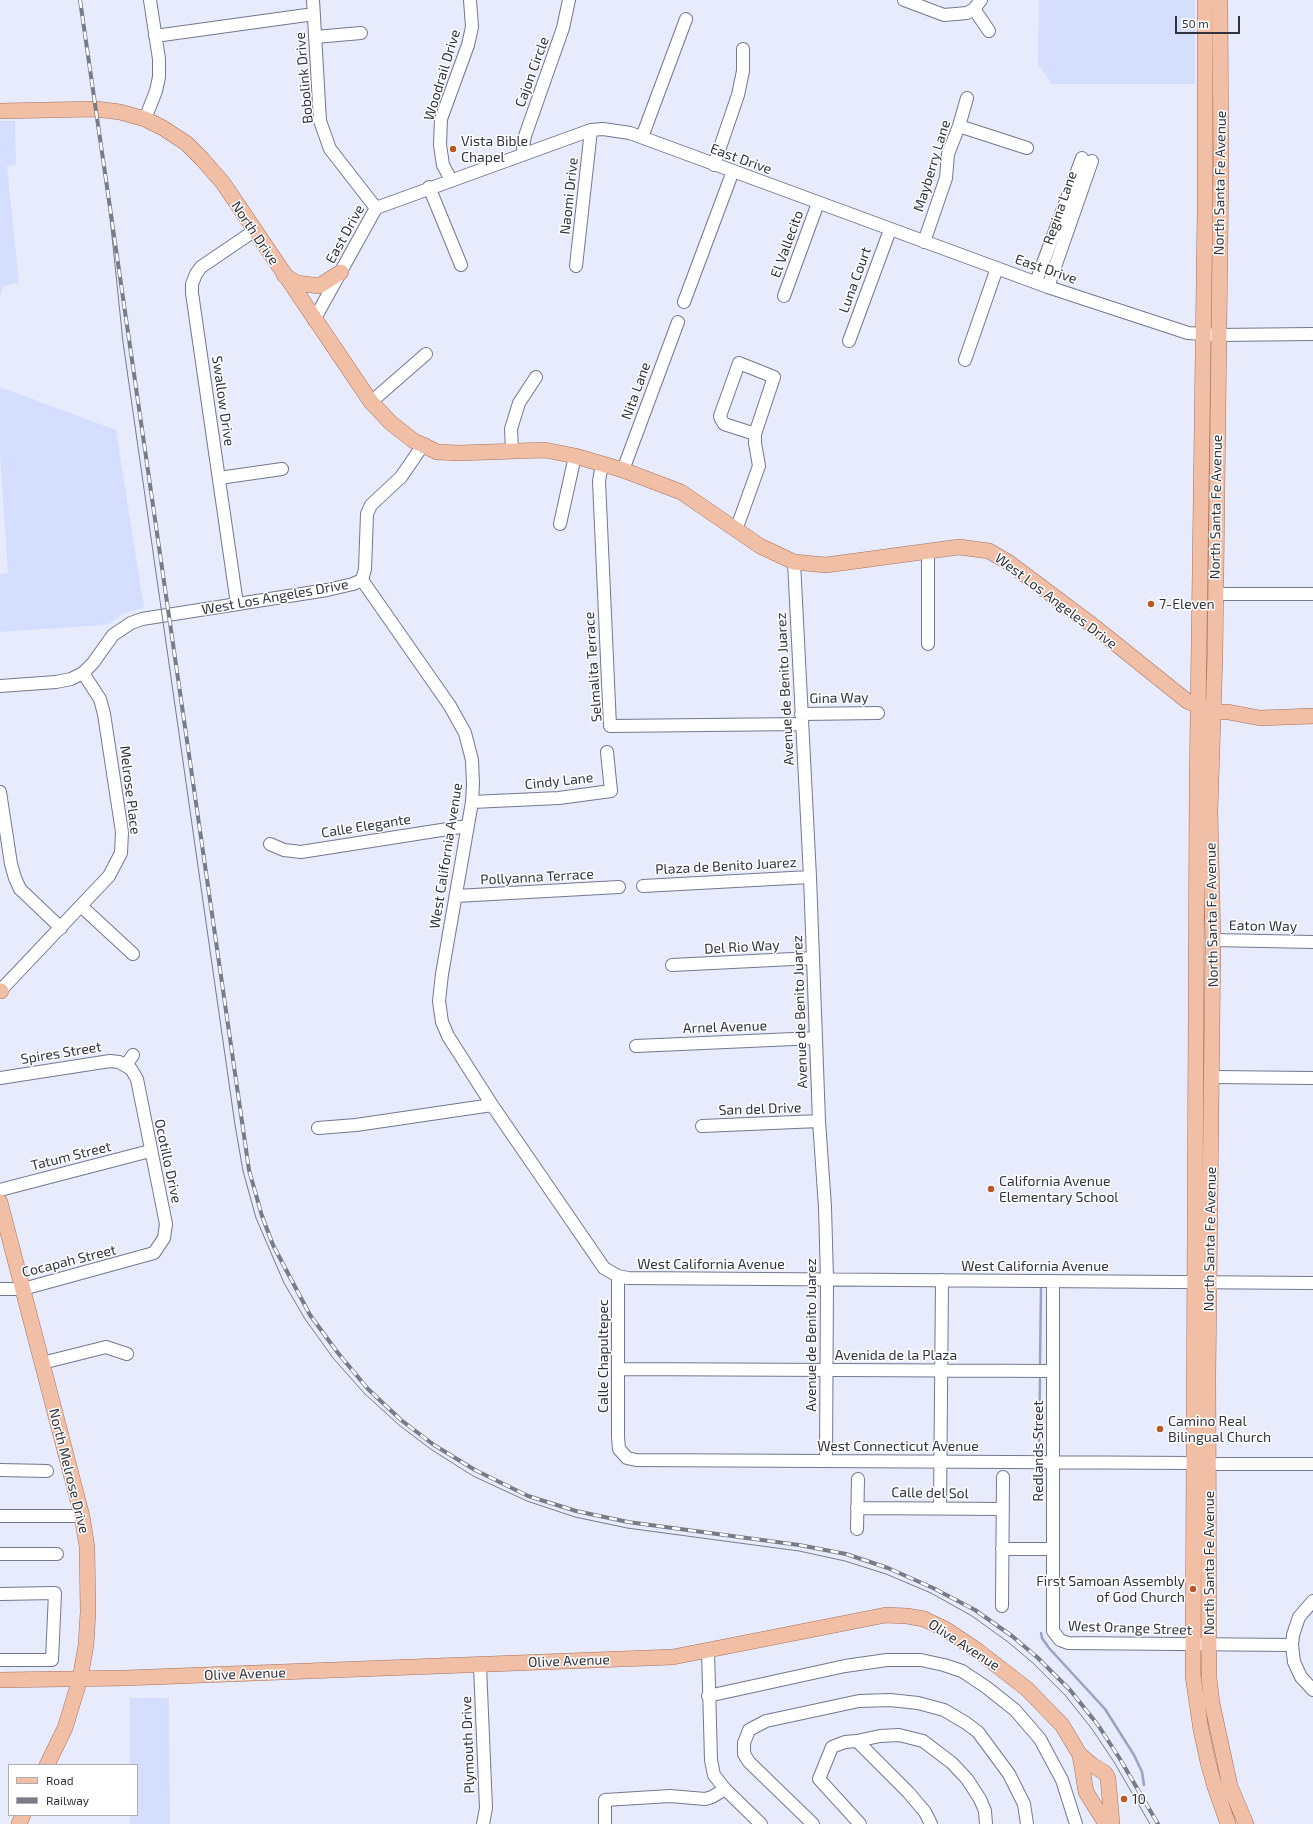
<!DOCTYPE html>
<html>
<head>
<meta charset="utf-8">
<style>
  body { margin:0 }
  #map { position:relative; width:1313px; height:1824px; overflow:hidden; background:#e7ebfb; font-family:"Exo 2",sans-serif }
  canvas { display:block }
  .legend { position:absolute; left:8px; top:1764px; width:130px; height:52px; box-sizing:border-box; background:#fff; border:1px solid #acadb1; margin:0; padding:5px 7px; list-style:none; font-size:12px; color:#30333d }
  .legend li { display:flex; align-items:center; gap:8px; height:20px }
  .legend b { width:20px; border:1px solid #acadb1 }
  .scale { position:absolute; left:1175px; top:16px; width:65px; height:18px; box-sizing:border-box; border:2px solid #30333d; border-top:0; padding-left:5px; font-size:12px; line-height:14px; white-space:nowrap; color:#30333d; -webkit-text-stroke:3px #fff; paint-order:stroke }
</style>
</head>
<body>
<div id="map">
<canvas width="1313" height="1824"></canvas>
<ul class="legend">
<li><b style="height:5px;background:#f1bea6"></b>Road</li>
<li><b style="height:5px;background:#787b88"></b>Railway</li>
</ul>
<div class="scale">50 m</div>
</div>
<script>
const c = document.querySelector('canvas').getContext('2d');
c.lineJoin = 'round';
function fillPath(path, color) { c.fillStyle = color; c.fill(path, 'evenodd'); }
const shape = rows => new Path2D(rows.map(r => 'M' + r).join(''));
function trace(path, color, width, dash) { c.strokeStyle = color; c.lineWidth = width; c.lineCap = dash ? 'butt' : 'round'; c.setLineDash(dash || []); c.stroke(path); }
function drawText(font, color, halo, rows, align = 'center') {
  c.font = font + ' "Exo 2",sans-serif'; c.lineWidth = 3; c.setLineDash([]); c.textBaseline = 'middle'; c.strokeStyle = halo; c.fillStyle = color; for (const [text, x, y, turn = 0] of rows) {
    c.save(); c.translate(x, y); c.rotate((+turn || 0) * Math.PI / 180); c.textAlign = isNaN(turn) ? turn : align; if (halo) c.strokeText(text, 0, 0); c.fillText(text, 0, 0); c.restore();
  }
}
fillPath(shape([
  [1039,0,1195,0,1195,84,1052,84,1038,64],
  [0,121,15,121,16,164,7,166,19,283,4,286,0,296],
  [0,387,116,430,144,608,130,611,121,615,111,623,103,625,0,632,0,574,8,573,0,455],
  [169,1698,170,1824,130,1824,130,1815,137,1815,137,1765,130,1765,130,1698]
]), '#d5deff');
trace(shape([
  [1040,1363,1041,1289],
  [1039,1453,1040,1379],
  [1041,1633,1042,1638,1049,1648,1105,1709,1134,1755,1142,1772,1144,1785]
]), '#9aa2c5', 2.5);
const minor = shape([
  [313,0,320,121,330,149,376,208],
  [904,0,944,15,967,13,974,9,981,0],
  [974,9,989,31],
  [155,36,314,14],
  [315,37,361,33],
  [145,119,156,91,159,77,159,59,150,0],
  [959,126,1027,148],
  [642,137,686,19],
  [525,153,523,147,525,136,563,28,569,0],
  [714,165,738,95,743,71,743,49],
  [451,180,443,165,440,145,441,119,468,45,472,27,470,0],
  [429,187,461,265],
  [924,242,946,178,948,154,959,126,967,98],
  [576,266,591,130],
  [1036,282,1082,158],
  [1048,287,1092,161],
  [784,296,818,203],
  [684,302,733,171],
  [314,320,376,208,591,130,603,129,630,133,1048,287,1188,333,1218,335,1313,334],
  [849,341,890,230],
  [965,360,997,268],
  [739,363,774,377,755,434,724,424,721,419,720,416,739,363],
  [371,402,426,354],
  [512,450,511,429,519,403,536,377],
  [602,464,599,481,610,726,802,724],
  [623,470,678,322],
  [219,478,282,469],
  [560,524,575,456],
  [736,530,759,466,755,443,755,434],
  [928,551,928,644],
  [794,562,810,877,819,1121,825,1207,827,1279,826,1461],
  [362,580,450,706,465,733,472,760,473,784,472,802,442,974,439,1001,442,1022,448,1036,492,1105,604,1268,618,1276,628,1278,1313,1283],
  [1216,594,1313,594],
  [237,604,192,293,192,284,196,274,201,267,254,231],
  [0,686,56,682,71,679,83,673,93,663,113,635,131,623,142,619,327,590,353,584,362,580,365,569,367,514,371,505,401,477,423,445],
  [801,714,878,713],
  [0,792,11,864,15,878,20,889,61,928],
  [472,802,559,798,611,791,607,752],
  [270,844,284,850,301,852,467,826],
  [643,886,810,877],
  [456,896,619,887],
  [81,906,133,954],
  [1213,940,1313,942],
  [672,965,813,958],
  [0,991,109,876,121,853,122,832,104,714,100,699,83,673],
  [636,1046,816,1038],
  [126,1065,133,1055],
  [1212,1077,1313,1078],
  [0,1078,110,1061,119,1062,131,1069,137,1079,166,1224,164,1238,154,1253,23,1289,0,1289],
  [702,1126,819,1121],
  [318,1128,356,1125,492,1105],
  [0,1190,150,1151],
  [618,1276,618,1437,619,1449,627,1458,636,1460,1194,1463],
  [1053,1281,1053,1631,1060,1640,1068,1643,1292,1645],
  [42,1363,106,1347,127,1354],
  [618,1369,1053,1371],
  [1209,1464,1313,1464],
  [0,1470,47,1471],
  [857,1508,1003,1509],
  [940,1508,942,1280],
  [0,1516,82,1516],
  [857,1529,858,1479],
  [1002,1549,1053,1549],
  [0,1554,57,1554],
  [0,1594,55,1593,52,1660,0,1660],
  [1313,1601,1299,1617,1293,1635,1292,1645,1294,1662,1301,1677,1313,1690],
  [1002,1606,1003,1477],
  [708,1650,711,1760,714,1775,725,1789],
  [480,1666,486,1808,483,1824],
  [708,1696,845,1666,887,1660,921,1660,944,1665,962,1671,986,1687,1015,1710,1040,1739,1062,1780,1076,1824],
  [857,1741,908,1792,925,1812,931,1824],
  [605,1824,605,1800,670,1796,705,1799,712,1797,725,1789,761,1824],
  [813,1824,749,1762,744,1754,744,1743,749,1730,766,1721,859,1701,890,1700,918,1703,944,1710,966,1723,978,1732,1009,1774,1024,1804,1027,1824],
  [860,1824,819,1779,832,1747,845,1742,857,1741,880,1736,899,1735,923,1741,952,1763,967,1779,980,1799,985,1811,986,1824]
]);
const major = shape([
  [1205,0,1205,210,1197,787,1193,1676,1201,1730,1208,1762,1214,1784,1228,1824],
  [1220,0,1221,166,1215,656,1210,812,1213,940,1208,1375,1209,1678,1212,1703,1230,1786,1246,1824],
  [0,111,96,109,120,112,145,119,163,128,186,143,202,159,223,183,371,402,391,423,414,441,423,445,437,452,459,453,545,450,575,456,623,470,681,492,760,546,794,562,826,565,959,547,989,551,1008,562,1096,628,1187,701,1214,712,1228,712,1260,718,1313,716],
  [284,275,297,283,319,286,341,272],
  [0,991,1,991],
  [0,1202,82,1516,87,1547,88,1612,86,1645,80,1679,65,1728,47,1765],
  [0,1680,125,1678,673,1657,886,1615,907,1616,924,1619,945,1629,978,1651,1027,1689,1062,1725,1080,1755,1092,1765,1105,1773,1108,1778,1112,1824],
  [1080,1755,1086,1792,1106,1824],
  [19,1824,23,1815]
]);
trace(minor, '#72788f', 14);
trace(major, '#a7715b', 16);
trace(minor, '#fff', 12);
trace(major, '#f1bea6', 15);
trace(shape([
  [106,179,123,342,235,1125,243,1171,256,1218,284,1283,305,1319,333,1358,364,1393,399,1425,432,1450,473,1476,527,1501,575,1517,627,1528,799,1551,845,1561,886,1574,931,1593,972,1616,1008,1642,1033,1663,1065,1695,1092,1729,1114,1762,1150,1824]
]), '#787b88', 1);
const rail = shape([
  [80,0,249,1170,262,1216,273,1245,310,1315,338,1353,368,1389,401,1420,434,1445,475,1470,528,1496,576,1511,628,1522,799,1545,846,1554,888,1568,933,1588,975,1610,1012,1636,1038,1658,1070,1690,1098,1725,1120,1759,1158,1824]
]);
trace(rail, '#787b88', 4);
trace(rail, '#fff', 2.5, [8]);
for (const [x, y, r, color] of [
  [453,149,4,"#bc5824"],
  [1151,604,4,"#bc5824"],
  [991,1189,4,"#bc5824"],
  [1160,1429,4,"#bc5824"],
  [1193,1589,4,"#bc5824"],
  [1124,1799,4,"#bc5824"]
]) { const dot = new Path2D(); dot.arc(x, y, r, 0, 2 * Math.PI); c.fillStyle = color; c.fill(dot); trace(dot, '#fff', 1.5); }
drawText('14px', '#30333d', '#fff', [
  ["Cajon Circle",532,72,-70],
  ["Woodrail Drive",442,75,-73],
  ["Bobolink Drive",304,78,-95],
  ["East Drive",741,159,20],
  ["Mayberry Lane",932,166,-73],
  ["North Santa Fe Avenue",1220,183,-89],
  ["Naomi Drive",569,196,-84],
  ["Regina Lane",1060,208,-71],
  ["North Drive",255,233,56],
  ["East Drive",345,234,-61],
  ["El Vallecito",787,244,-70],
  ["East Drive",1046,269,19],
  ["Luna Court",855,280,-70],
  ["Nita Lane",636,391,-70],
  ["Swallow Drive",223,401,82],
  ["North Santa Fe Avenue",1216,507,-89],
  ["West Los Angeles Drive",275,597,-10],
  ["West Los Angeles Drive",1056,601,37],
  ["Selmalita Terrace",593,667,-94],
  ["Avenue de Benito Juarez",785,689,-93],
  ["Gina Way",839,698,-1],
  ["Cindy Lane",559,781,-6],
  ["Melrose Place",130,790,83],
  ["Calle Elegante",366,826,-9],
  ["West California Avenue",446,856,-81],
  ["Plaza de Benito Juarez",726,866,-3],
  ["Pollyanna Terrace",537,877,-3],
  ["North Santa Fe Avenue",1212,915,-91],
  ["Eaton Way",1263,926,1],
  ["Del Rio Way",742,947,-3],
  ["Avenue de Benito Juarez",800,1012,-92],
  ["Arnel Avenue",725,1027,-2],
  ["Spires Street",61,1053,-9],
  ["San del Drive",760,1109,-2],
  ["Tatum Street",71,1156,-14],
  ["Ocotillo Drive",168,1161,78],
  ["North Santa Fe Avenue",1210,1239,-89],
  ["Cocapah Street",69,1261,-14],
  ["West California Avenue",711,1264],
  ["West California Avenue",1035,1266],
  ["Avenue de Benito Juarez",811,1335,-90],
  ["Avenida de la Plaza",896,1355],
  ["Calle Chapultepec",603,1356,-90],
  ["West Connecticut Avenue",898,1446],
  ["Redlands Street",1038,1451,-90],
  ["North Melrose Drive",69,1471,76],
  ["Calle del Sol",930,1493,1],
  ["North Santa Fe Avenue",1209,1563,-90],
  ["West Orange Street",1130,1628,2],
  ["Olive Avenue",964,1645,33],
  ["Olive Avenue",569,1661,-2],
  ["Olive Avenue",245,1674,-2],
  ["Plymouth Drive",468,1745,-92]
]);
drawText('14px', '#30333d', '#fff', [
  ["Vista Bible",461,141],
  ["Chapel",461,157],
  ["7-Eleven",1159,604],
  ["California Avenue",999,1181],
  ["Elementary School",999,1197],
  ["Camino Real",1168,1421],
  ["Bilingual Church",1168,1437],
  ["First Samoan Assembly",1185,1581,"right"],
  ["of God Church",1185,1597,"right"],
  ["10",1132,1799]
], 'left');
</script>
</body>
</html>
